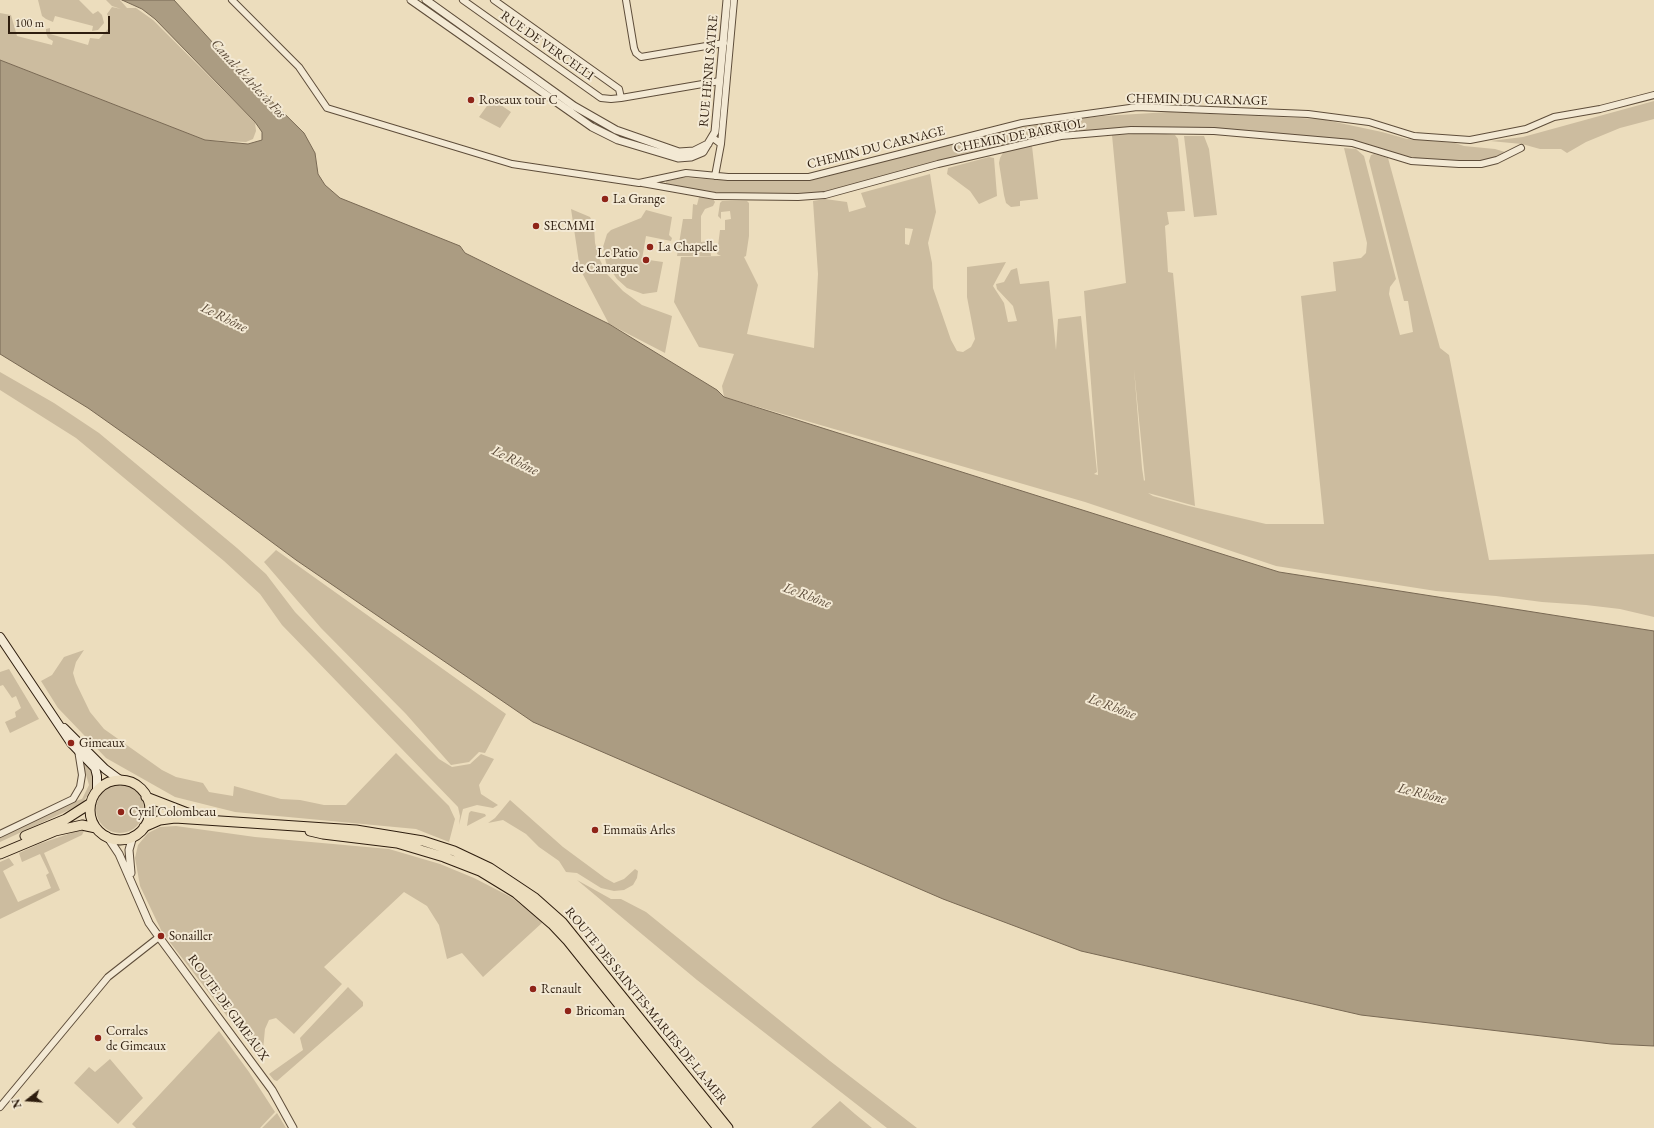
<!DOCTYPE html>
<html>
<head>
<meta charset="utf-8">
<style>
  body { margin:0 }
  #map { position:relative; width:1654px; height:1128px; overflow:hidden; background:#ecddbd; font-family:"EB Garamond",serif }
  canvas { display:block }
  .north { position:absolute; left:8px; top:1080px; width:40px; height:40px; -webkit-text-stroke:3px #f3e9d4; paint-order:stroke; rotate:253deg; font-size:11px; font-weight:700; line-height:16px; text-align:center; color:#2e1d0e }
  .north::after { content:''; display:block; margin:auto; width:14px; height:18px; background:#2e1d0e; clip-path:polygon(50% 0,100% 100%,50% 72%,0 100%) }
  .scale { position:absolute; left:8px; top:16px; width:102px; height:18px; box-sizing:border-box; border:2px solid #2e1d0e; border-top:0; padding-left:5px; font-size:12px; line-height:14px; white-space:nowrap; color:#2e1d0e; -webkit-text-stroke:3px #f3e9d4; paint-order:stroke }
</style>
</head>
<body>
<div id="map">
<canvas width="1654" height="1128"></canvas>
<div class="north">N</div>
<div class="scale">100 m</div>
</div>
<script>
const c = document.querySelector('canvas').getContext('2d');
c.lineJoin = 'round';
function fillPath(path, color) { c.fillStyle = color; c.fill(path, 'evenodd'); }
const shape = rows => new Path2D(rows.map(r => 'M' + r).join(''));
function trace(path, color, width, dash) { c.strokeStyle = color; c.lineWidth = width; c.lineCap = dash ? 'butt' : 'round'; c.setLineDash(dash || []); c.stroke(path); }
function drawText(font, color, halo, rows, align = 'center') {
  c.font = font + ' "EB Garamond",serif'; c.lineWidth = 4; c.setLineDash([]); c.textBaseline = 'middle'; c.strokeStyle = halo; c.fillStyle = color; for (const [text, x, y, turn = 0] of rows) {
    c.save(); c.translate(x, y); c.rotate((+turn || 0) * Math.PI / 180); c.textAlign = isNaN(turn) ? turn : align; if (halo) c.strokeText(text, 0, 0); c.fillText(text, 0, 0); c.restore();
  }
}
fillPath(shape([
  [38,0,79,0,93,14,98,11,102,15,104,23,98,30,92,31,93,26,55,16,53,22,46,19,42,16],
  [106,0,120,0,127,8,136,8,153,20,255,122,256,131,253,139,246,142,205,140,0,60,0,13,11,15,17,36,52,45,53,41,48,38,46,33,46,29,50,28,50,34,88,45,90,38,99,39,109,28,110,20,107,14,112,7,121,9,112,6],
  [492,99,511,112,500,128,479,117],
  [1654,101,1654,119,1620,128,1586,142,1567,153,1561,149,1540,149,1522,144,1490,141,1523,137],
  [1169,112,1321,119,1382,132,1407,139,1455,143,1464,146,1495,149,1505,152,1489,160,1471,161,1414,158,1345,140,1314,137,1144,127,1064,134,952,157,826,192,809,195,721,193,666,185,666,181,674,177,735,181,809,181,965,140,1051,122,1103,116],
  [1157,133,1175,135,1178,139,1185,211,1167,212,1169,224,1165,226,1168,272,1173,273,1195,506,1148,493,1153,496,1189,506,1266,524,1324,524,1301,296,1336,291,1333,262,1361,258,1366,253,1367,243,1344,148,1356,149,1364,156,1396,279,1390,287,1389,294,1400,335,1413,332,1408,301,1404,301,1369,161,1371,155,1374,154,1388,158,1440,348,1449,355,1489,560,1654,554,1654,617,1620,609,1586,605,1542,602,1496,596,1436,591,1276,566,1085,502,724,397,722,386,734,354,699,347,674,302,681,257,721,256,717,254,720,230,725,230,725,220,731,219,730,211,721,212,721,219,718,216,720,203,722,201,747,201,749,203,749,236,746,256,744,257,758,285,747,334,814,348,818,274,813,201,825,199,847,202,849,212,866,207,861,193,930,174,936,212,928,243,932,263,933,288,951,340,957,351,963,352,971,347,975,339,967,297,967,267,1006,262,993,286,1004,303,1008,322,1017,321,1013,306,997,289,996,284,1004,282,1011,270,1017,268,1020,284,1049,281,1056,350,1058,319,1081,316,1097,472,1094,474,1098,475,1084,291,1126,283,1112,135],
  [905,228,913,229,909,245,905,244],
  [1134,369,1145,480,1144,481,1142,468],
  [1184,136,1204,136,1209,149,1217,215,1194,217],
  [1032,146,1038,199,1020,201,1020,206,1011,207,1006,203,1004,195,999,163,1000,158,1004,151],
  [989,157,994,158,997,196,979,204,970,191,947,174,948,168],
  [699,197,713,199,715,202,713,206,705,209,701,216,701,242,709,241,711,256,677,256,683,219,692,219,693,204,697,205],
  [571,209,590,217,594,226,595,243,599,258,607,274,623,291,642,305,672,316,665,353,609,324,580,269],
  [646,210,672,217,669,235,672,238,671,241,646,236,642,259,663,262,657,292,643,294,627,288,617,279,606,263,603,247,607,234,611,230,641,218],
  [0,372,54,403,99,433,237,548,266,574,295,612,439,759,452,767,470,764,481,754,494,759,479,785,481,794,498,805,493,808,477,805,463,809,459,825,460,816,458,807,282,625,260,594,224,561,76,438,0,390],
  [276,550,506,714,485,753,479,752,469,762,451,765,406,714,321,628,264,562],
  [84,650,76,662,73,673,76,683,90,712,104,729,162,770,176,777,203,783,209,792,233,796,234,786,281,799,300,800,324,805,346,805,396,753,449,806,455,819,449,842,416,829,235,812,175,797,106,758,58,708,41,681,52,675,64,657],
  [9,669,39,719,10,733,5,722,16,717,15,712,21,708,16,696,12,698,3,685,0,686,0,672],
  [82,761,90,769,94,779,92,788,82,804,0,842,0,837,66,804,82,799,89,785],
  '96 809a24 24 0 1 1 48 0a24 24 0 1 1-48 0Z',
  [510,800,563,847,605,878,614,883,624,879,635,869,638,871,637,878,633,885,624,890,614,891,601,888,577,873,566,872,559,861,539,847,526,834,503,820,488,823,495,818],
  [471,811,485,814,486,816,467,826,469,813],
  [176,826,255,837,389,849,440,864,474,878,511,897,543,922,483,977,462,953,447,959,439,925,427,906,404,892,324,967,342,984,294,1034,276,1018,269,1020,265,1029,263,1050,257,1055,162,932,140,886,135,858,138,845,148,833,160,827],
  [77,831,84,831,82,835,44,853,60,890,0,919,0,862,9,858,14,865,3,871,18,902,51,888,46,875,49,873,40,854,22,862,19,853,39,844],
  [577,880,611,899,621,899,646,912,830,1061,917,1128,887,1128,697,980],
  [348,987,363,1002,363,1006,277,1081,274,1080,269,1074,303,1050,300,1038],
  [219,1031,249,1072,275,1112,260,1128,136,1128,132,1124],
  [110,1059,143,1098,118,1124,74,1083,89,1067,95,1072],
  [840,1101,855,1114,872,1128,811,1128],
  [277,1113,286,1128,262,1128]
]), '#ccbc9f');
const water = shape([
  [122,0,174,0,214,44,304,133,315,153,318,174,325,185,340,198,460,246,465,253,609,324,717,390,724,397,1279,572,1654,631,1654,1046,1611,1044,1361,1015,1081,951,943,899,533,722,296,560,146,449,88,408,0,354,0,60,205,140,248,144,262,140,262,132,255,122,155,19,142,9,122,0]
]);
fillPath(water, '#ab9c82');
trace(water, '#796954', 1);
const minor = shape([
  [232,0,299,67,327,108,512,164,639,183,686,173,728,177,809,177,1022,123,1137,107,1308,114,1369,122,1414,136,1470,140,1526,129,1554,117,1600,109,1654,95],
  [463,0,601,98,611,99,621,98,619,89,494,0],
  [626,0,634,48,636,53,641,57,724,43],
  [621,98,720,81],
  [713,138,721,144,715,176],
  [721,144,734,0],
  [642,183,715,196,798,197,825,195,938,164,1033,142,1061,136,1131,130,1214,131,1352,143,1411,161,1459,164,1481,164,1497,160,1521,148],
  [0,834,73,799,80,787,82,775,78,750],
  [0,1107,108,977,159,937]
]);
const tertiary = shape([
  [411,0,592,127,618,140,678,158,691,157,703,152,715,132,727,0],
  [426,0,574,106,616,130,679,152,694,151,708,144],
  [107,836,119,854,149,923,159,937,272,1090,293,1128],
  [131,873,129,850,133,836]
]);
const secondary = shape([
  [0,637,71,743,95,768,97,776,97,790],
  [64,728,105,769,120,780]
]);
const primary = shape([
  '90 810a30 30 0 1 1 60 0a30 30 0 1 1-60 0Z',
  [146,797,195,816],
  [144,827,160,820,175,818,356,830,423,841,454,851,490,868,535,898,562,922,728,1128],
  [310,831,323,834,397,843,444,857,480,871,516,893,552,924,568,941,718,1128],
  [25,836,66,819,91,803],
  [0,854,55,831,82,825,96,828]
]);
trace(minor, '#5e4d3a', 8);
trace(tertiary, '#5e4d3a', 9);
trace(secondary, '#2e1d0e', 10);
trace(primary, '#2e1d0e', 11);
trace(minor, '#f3e9d4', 6);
trace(tertiary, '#f3e9d4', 7);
trace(secondary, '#f3e9d4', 8);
trace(primary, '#ecddbd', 9);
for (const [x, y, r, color] of [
  [471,100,4,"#8f2418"],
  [605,199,4,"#8f2418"],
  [536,226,4,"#8f2418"],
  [650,247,4,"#8f2418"],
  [646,260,4,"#8f2418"],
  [71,743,4,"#8f2418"],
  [121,812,4,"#8f2418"],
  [595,830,4,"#8f2418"],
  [161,936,4,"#8f2418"],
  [533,989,4,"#8f2418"],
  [568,1011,4,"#8f2418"],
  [98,1038,4,"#8f2418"]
]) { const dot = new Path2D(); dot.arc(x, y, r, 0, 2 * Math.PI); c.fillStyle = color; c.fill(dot); trace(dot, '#f3e9d4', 1.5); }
drawText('13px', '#2e1d0e', '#f3e9d4', [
  ["RUE DE VERCELLI",547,46,35],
  ["RUE HENRI SATRE",709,71,-85],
  ["CHEMIN DU CARNAGE",1197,100,1],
  ["CHEMIN DE BARRIOL",1019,136,-11],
  ["CHEMIN DU CARNAGE",876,148,-14],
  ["ROUTE DES SAINTES-MARIES-DE-LA-MER",646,1006,51],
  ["ROUTE DE GIMEAUX",228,1008,54]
]);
drawText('13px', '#2e1d0e', '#f3e9d4', [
  ["Roseaux tour C",479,100],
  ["La Grange",613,199],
  ["SECMMI",544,226],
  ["La Chapelle",658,247],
  ["Le Patio",638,253,"right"],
  ["de Camargue",638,268,"right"],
  ["Gimeaux",79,743],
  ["Cyril Colombeau",129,812],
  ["Emmaüs Arles",603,830],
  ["Sonailler",169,936],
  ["Renault",541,989],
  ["Bricoman",576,1011],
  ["Corrales",106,1031],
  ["de Gimeaux",106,1046]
], 'left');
drawText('italic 14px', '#5a4937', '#f3e9d4', [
  ["Canal d'Arles à Fos",248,79,47],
  ["Le Rhône",224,318,26],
  ["Le Rhône",515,461,26],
  ["Le Rhône",807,596,20],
  ["Le Rhône",1112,707,20],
  ["Le Rhône",1422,794,14]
]);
</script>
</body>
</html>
